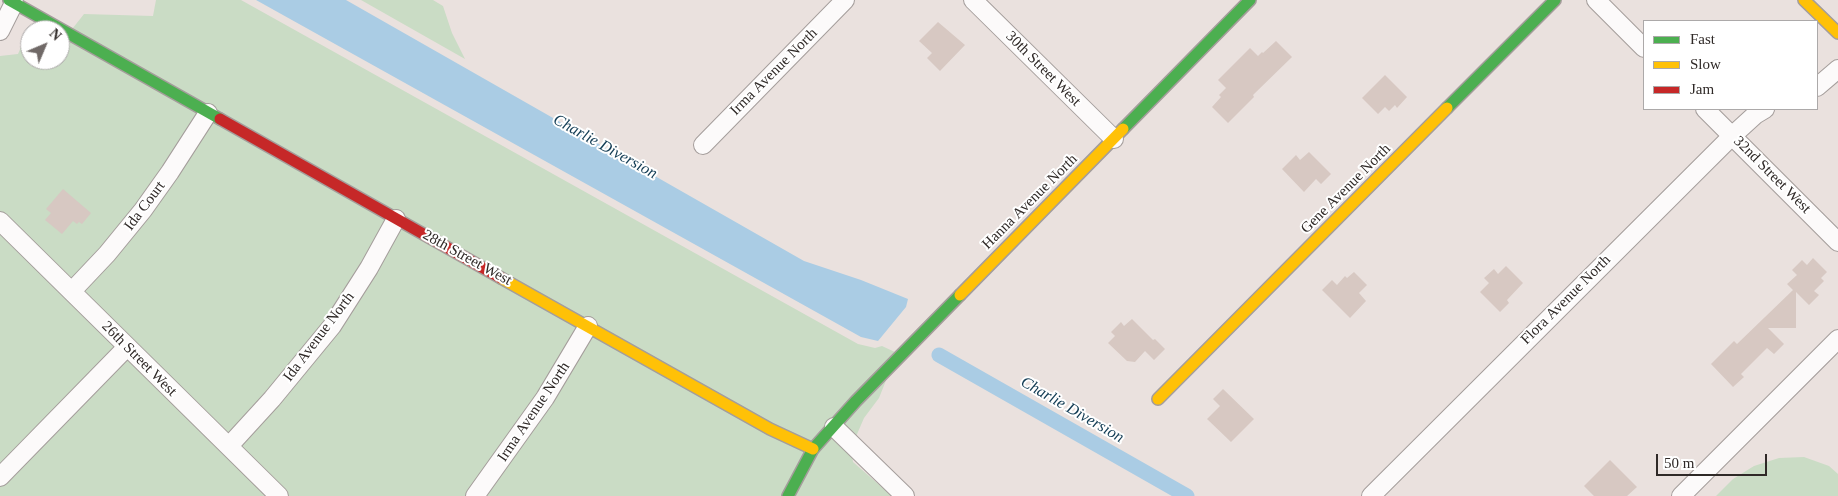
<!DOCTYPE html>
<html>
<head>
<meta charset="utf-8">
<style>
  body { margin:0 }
  #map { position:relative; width:1838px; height:496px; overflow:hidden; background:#eae1de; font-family:"Times New Roman",serif }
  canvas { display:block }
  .legend { position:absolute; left:1643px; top:20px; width:175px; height:90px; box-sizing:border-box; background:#fff; border:1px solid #aca9a9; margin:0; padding:6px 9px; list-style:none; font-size:15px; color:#2f2927 }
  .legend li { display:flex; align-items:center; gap:10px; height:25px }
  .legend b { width:25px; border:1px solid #aca9a9 }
  .north { position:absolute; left:20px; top:20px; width:50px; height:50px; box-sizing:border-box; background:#fff; border:1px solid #aca9a9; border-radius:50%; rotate:45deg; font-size:14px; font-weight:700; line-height:20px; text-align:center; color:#2f2927 }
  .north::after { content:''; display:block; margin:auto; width:18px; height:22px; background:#706967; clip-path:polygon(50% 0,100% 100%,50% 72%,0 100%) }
  .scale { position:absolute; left:1656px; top:454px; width:111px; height:22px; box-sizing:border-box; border:2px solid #2f2927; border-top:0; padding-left:6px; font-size:15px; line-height:18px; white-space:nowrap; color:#2f2927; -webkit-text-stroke:4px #fff; paint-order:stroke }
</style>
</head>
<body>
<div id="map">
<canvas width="1838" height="496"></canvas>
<ul class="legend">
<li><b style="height:6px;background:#4caf50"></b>Fast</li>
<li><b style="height:6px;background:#ffc107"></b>Slow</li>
<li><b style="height:6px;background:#c62828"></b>Jam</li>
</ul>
<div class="north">N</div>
<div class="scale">50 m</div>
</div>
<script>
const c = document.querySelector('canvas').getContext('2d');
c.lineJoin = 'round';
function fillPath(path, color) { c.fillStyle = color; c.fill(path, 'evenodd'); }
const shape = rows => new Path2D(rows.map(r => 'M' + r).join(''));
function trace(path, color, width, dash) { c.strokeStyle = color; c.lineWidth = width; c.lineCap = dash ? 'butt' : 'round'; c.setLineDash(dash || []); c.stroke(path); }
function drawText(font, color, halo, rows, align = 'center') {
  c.font = font + ' "Times New Roman",serif'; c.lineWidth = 4; c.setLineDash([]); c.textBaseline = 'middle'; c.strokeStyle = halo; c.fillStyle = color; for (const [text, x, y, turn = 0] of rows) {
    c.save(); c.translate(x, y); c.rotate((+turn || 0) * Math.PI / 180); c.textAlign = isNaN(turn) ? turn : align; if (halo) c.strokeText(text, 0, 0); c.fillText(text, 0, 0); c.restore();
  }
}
fillPath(shape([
  [156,0,241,0,858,344,875,348,882,346,897,353,879,398,864,418,851,448,853,462,892,496,0,496,0,56,18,54,25,38,30,40,30,60,60,60,60,38,69,33,84,14,153,16],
  [361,0,433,0,443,6,452,33,465,59],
  [1804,457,1829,466,1838,474,1838,496,1716,496,1733,479,1754,466,1779,458]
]), '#cadcc5');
fillPath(shape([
  [256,0,346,0,804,261,861,280,908,299,906,307,878,341,861,337]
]), '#aacce4');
trace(shape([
  [939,355,1187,496]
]), '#aacce4', 15);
fillPath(shape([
  [938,22,965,45,940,71,927,58,932,53,919,41],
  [1276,41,1292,57,1253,95,1254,97,1228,123,1212,107,1221,97,1219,95,1226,88,1218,80,1250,48,1258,56,1262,52,1263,53],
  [1385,75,1407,97,1397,108,1395,105,1389,111,1385,107,1378,114,1362,98],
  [1309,152,1331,174,1321,184,1316,179,1304,192,1282,169,1296,155,1300,160],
  [63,189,91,213,82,224,79,222,77,224,73,221,62,234,45,220,51,213,46,209],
  [1813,258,1827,272,1821,278,1824,281,1814,291,1819,295,1809,305,1796,292,1796,328,1768,328,1784,344,1774,354,1767,348,1741,374,1744,377,1733,387,1711,364,1734,341,1737,344,1793,290,1787,284,1797,275,1792,270,1802,260,1807,265],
  [1506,266,1523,283,1507,300,1509,303,1500,312,1480,292,1489,283,1484,278,1494,269,1498,274],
  [1354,272,1367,285,1359,293,1366,301,1350,318,1322,290,1332,280,1337,285,1345,276,1347,278],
  [1132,319,1153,340,1155,339,1165,349,1154,360,1145,351,1135,362,1127,361,1108,343,1115,336,1111,332,1121,322,1124,326],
  [1223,389,1254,419,1231,442,1207,419,1220,406,1213,399],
  [1610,460,1637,487,1627,496,1594,496,1584,486]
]), '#d7c8c2');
const street = shape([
  [973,0,1114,139],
  [1596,0,1644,48],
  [0,31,14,3],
  [1817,87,1838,69],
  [1705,109,1838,242],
  [703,145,845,0],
  [0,221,279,496],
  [72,291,107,254,143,210,170,172,208,113],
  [834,427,905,496],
  [229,446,272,399,332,326,369,268,396,219],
  [0,477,127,347],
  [475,496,545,398,588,326],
  [1371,496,1732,136,1755,115,1765,109],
  [1681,496,1838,339]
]);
const fast = shape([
  [9,0,220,119],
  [1447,108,1555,0],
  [1123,129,1250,0],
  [788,496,813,449,856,401,960,295]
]);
const slow = shape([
  [1804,0,1838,33],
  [501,278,770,429,813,449],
  [960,295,1123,129],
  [1158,399,1447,108]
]);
const jam = shape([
  [220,119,501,278]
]);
trace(street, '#a49d9b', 20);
trace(fast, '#a49d9b', 14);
trace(slow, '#a49d9b', 14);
trace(jam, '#a49d9b', 14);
trace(street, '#fcfafa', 18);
trace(fast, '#4caf50', 11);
trace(slow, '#ffc107', 11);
trace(jam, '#c62828', 11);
drawText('15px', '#2f2927', '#fff', [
  ["30th Street West",1043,69,45],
  ["Irma Avenue North",774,72,-45],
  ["32nd Street West",1772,175,45],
  ["Gene Avenue North",1346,189,-45],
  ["Hanna Avenue North",1030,202,-45],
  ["Ida Court",145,206,-53],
  ["28th Street West",467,258,29],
  ["Flora Avenue North",1566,300,-45],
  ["Ida Avenue North",319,337,-53],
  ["26th Street West",139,359,45],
  ["Irma Avenue North",534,412,-56]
]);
drawText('italic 16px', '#123c54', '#fff', [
  ["Charlie Diversion",605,147,29],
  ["Charlie Diversion",1072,410,30]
]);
</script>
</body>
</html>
